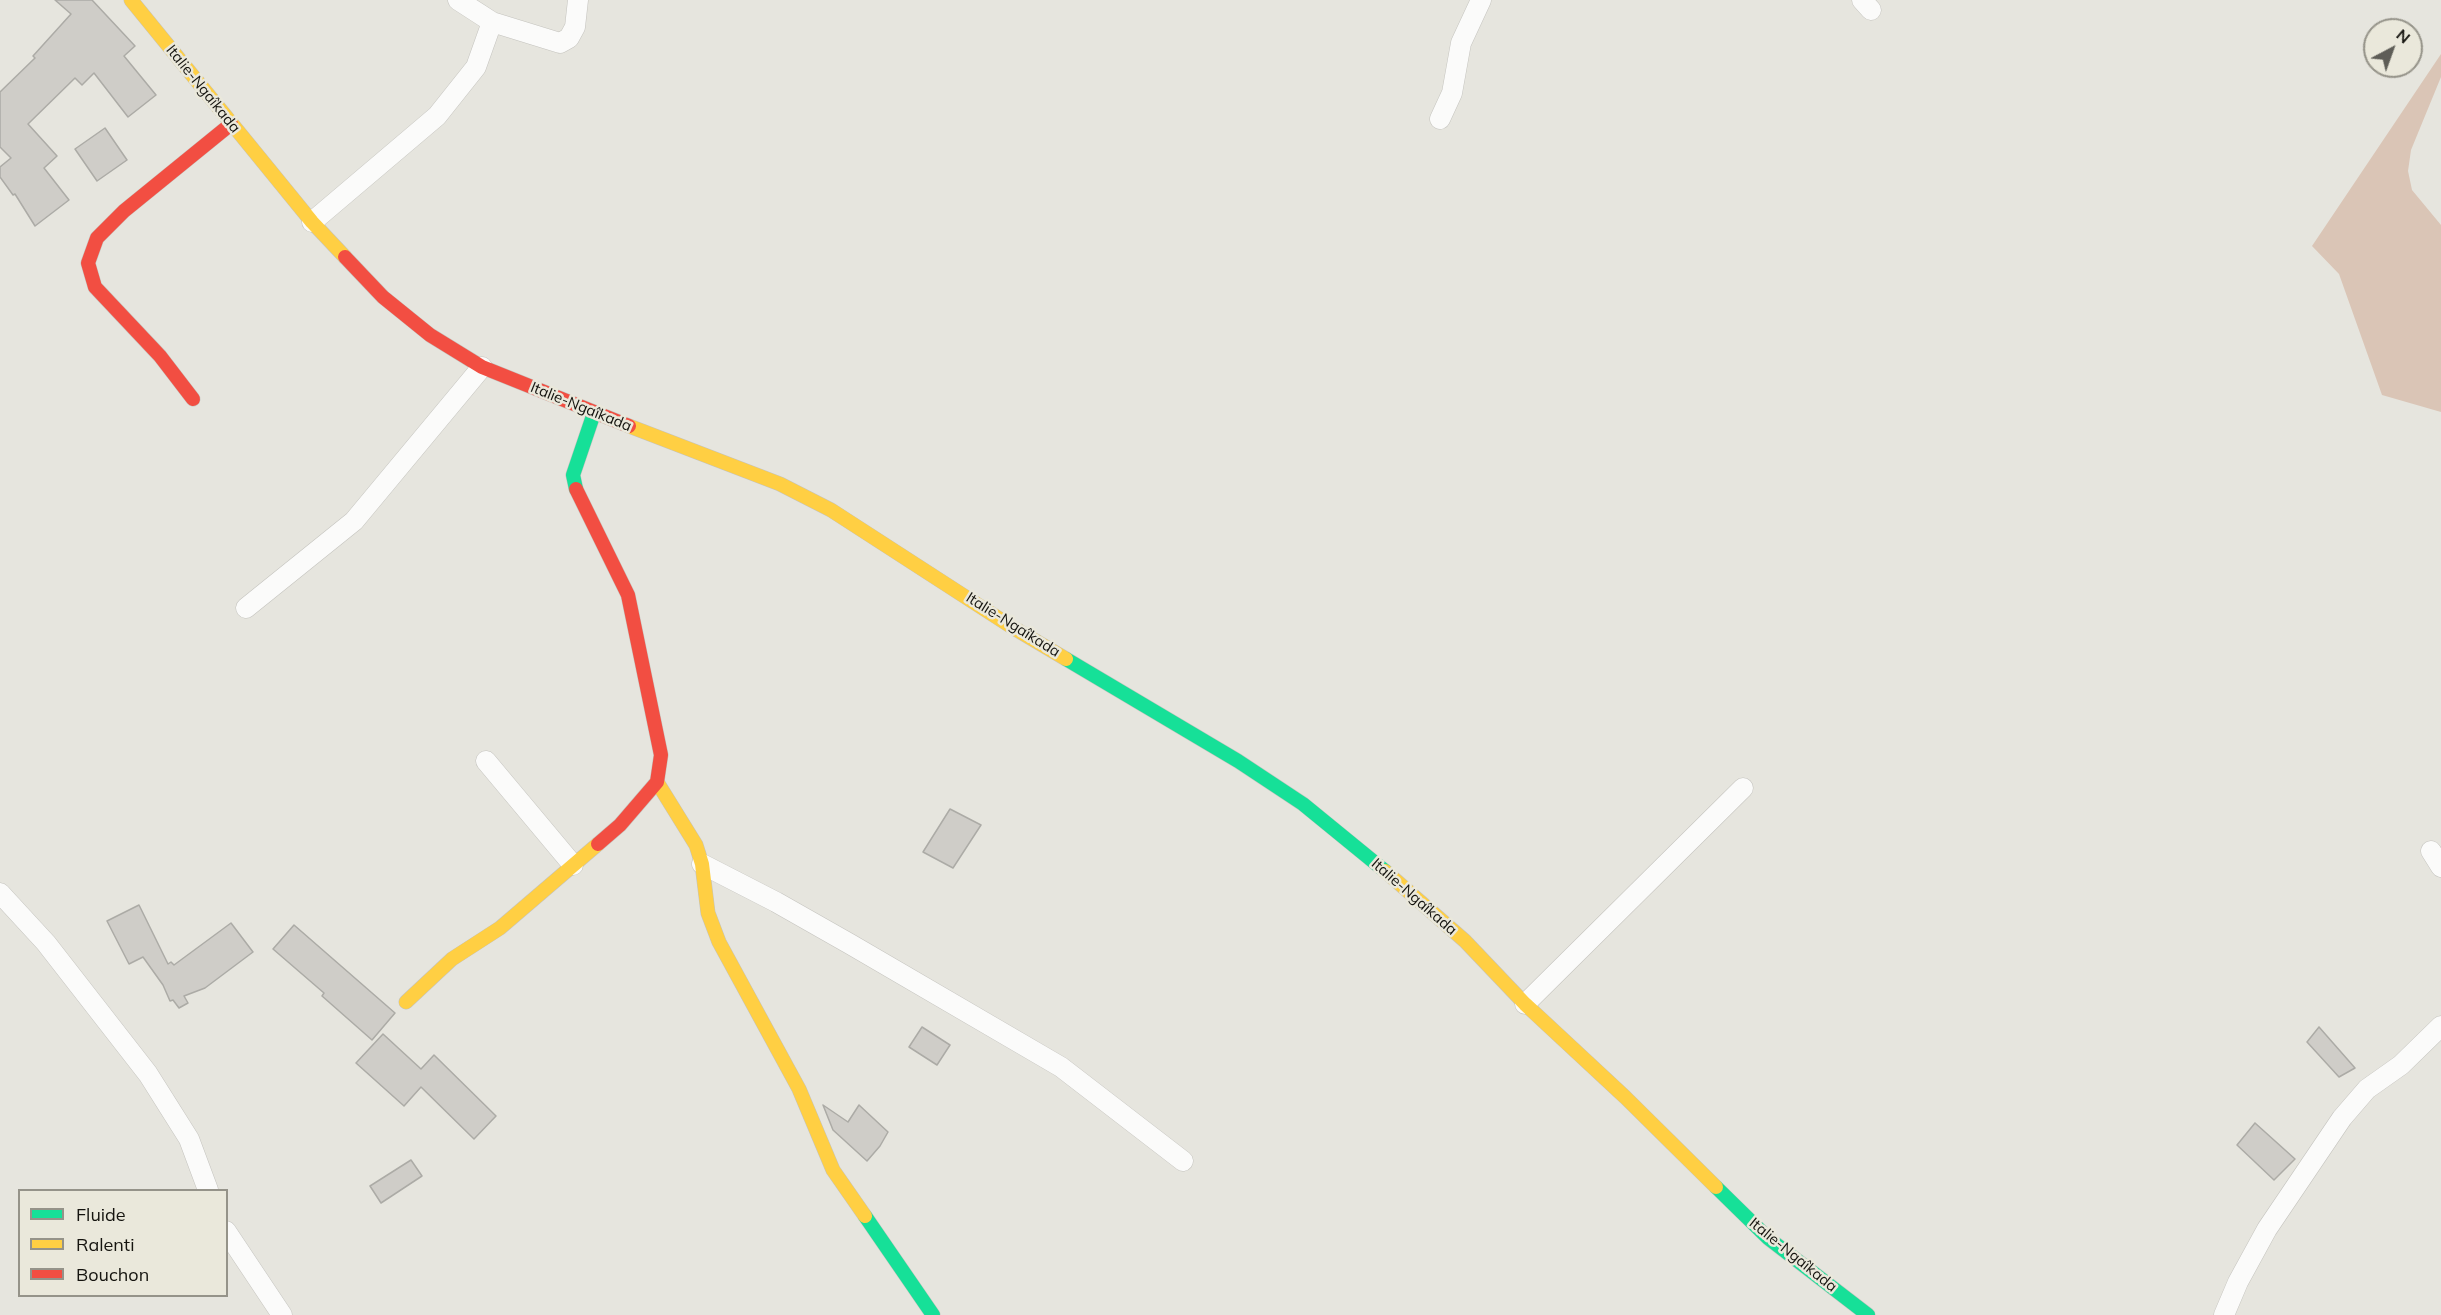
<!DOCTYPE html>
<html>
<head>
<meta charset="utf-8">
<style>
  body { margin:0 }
  #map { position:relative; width:2441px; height:1315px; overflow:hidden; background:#e6e5de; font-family:Mulish,sans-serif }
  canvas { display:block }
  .legend { position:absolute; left:18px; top:1189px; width:210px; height:108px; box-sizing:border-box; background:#eae8db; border:2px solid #959389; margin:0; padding:8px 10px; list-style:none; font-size:18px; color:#15140f }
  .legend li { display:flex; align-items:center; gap:12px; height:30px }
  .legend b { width:30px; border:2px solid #959389 }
  .north { position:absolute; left:2363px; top:18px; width:60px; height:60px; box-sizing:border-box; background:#eae8db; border:2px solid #959389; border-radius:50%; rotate:41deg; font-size:16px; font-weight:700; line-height:24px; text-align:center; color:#15140f }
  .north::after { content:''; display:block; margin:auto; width:21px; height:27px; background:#5e5d57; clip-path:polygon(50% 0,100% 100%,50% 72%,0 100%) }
</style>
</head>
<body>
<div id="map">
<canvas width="2441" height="1315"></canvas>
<ul class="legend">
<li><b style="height:8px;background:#16e098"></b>Fluide</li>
<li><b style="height:8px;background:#ffcf43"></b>Ralenti</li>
<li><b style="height:8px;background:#f24e42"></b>Bouchon</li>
</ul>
<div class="north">N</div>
</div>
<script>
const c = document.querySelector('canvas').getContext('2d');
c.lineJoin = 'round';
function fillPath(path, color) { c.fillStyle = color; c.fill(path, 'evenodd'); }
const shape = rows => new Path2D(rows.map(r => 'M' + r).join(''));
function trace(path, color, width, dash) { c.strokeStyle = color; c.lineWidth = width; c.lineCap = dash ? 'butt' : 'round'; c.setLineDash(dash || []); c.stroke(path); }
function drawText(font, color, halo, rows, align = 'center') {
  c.font = font + ' Mulish,sans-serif'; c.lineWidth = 5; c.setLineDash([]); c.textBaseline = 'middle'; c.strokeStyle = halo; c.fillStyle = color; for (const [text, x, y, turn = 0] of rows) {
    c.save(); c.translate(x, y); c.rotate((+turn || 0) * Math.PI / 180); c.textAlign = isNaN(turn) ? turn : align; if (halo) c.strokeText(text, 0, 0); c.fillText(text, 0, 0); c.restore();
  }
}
fillPath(shape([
  [2441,54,2441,77,2411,150,2408,171,2412,190,2441,225,2441,412,2382,395,2339,274,2312,246]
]), '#dac5b6');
const building = shape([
  [55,0,92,0,135,46,124,56,156,95,128,117,94,73,82,85,75,78,28,124,57,156,44,168,69,200,35,226,15,194,13,195,0,177,0,167,11,158,0,147,0,92,35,58,33,56,71,14,55,0],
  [105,128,127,160,97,181,75,149,105,128],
  [950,809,981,825,953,868,923,852,950,809],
  [139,905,168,964,171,962,174,965,231,923,253,952,205,988,184,996,188,1003,179,1008,173,1000,170,1001,163,985,143,957,129,964,107,921,139,905],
  [294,925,395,1013,372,1040,322,996,324,993,273,949,294,925],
  [922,1027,950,1045,937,1065,909,1047,922,1027],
  [2319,1027,2355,1068,2339,1077,2307,1042,2319,1027],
  [383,1034,421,1069,434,1055,496,1116,474,1139,421,1087,404,1106,356,1063,383,1034],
  [823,1105,848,1122,859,1105,888,1132,880,1146,867,1161,833,1130,823,1105],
  [2255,1123,2295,1159,2274,1180,2237,1145,2255,1123],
  [411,1160,422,1176,381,1203,370,1186,411,1160]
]);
fillPath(building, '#cfcdc8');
trace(building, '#acaba6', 1.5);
const street = shape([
  [458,0,492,22,560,43,569,38,575,27,578,0],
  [1862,0,1871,10],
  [1440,119,1452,93,1461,43,1481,0],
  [312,222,437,116,476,67,492,22],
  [246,608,354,521,482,367],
  [486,761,573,865],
  [2431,851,2441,867],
  [702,864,776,902,850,944,1061,1067,1183,1161],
  [0,893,46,943,148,1074,189,1139,208,1190],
  [1525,1004,1743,788],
  [226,1231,282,1315],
  [2224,1315,2238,1282,2267,1229,2342,1118,2367,1089,2401,1065,2441,1026]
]);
const fast = shape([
  [576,489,573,475,594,413],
  [1066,659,1238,761,1303,804,1385,871],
  [1716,1187,1768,1238,1868,1315],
  [865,1216,933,1315]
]);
const slow = shape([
  [131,0,312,222,345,257],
  [629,426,780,484,831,510,1012,627,1066,659],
  [657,782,696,845,702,864,708,913,719,942,799,1089,833,1170,865,1216],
  [1385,871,1465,941,1525,1004,1625,1097,1716,1187],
  [406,1002,452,959,500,928,598,844]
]);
const jam = shape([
  [345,257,383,297,430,335,482,367,629,426],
  [193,399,160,356,95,287,88,263,97,238,124,211,231,124],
  [576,489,628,595,661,755,657,782,620,825,598,844]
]);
trace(street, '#c4c3be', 21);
trace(fast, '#c4c3be', 15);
trace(slow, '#c4c3be', 15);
trace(jam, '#c4c3be', 15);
trace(street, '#fbfbfa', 20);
trace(fast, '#16e098', 14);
trace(slow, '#ffcf43', 14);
trace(jam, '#f24e42', 14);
drawText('15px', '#15140f', '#eae8db', [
  ["Italie-Ngaîkada",203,89,51],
  ["Italie-Ngaîkada",581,407,22],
  ["Italie-Ngaîkada",1013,625,32],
  ["Italie-Ngaîkada",1414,897,41],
  ["Italie-Ngaîkada",1793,1255,39]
]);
</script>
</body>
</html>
